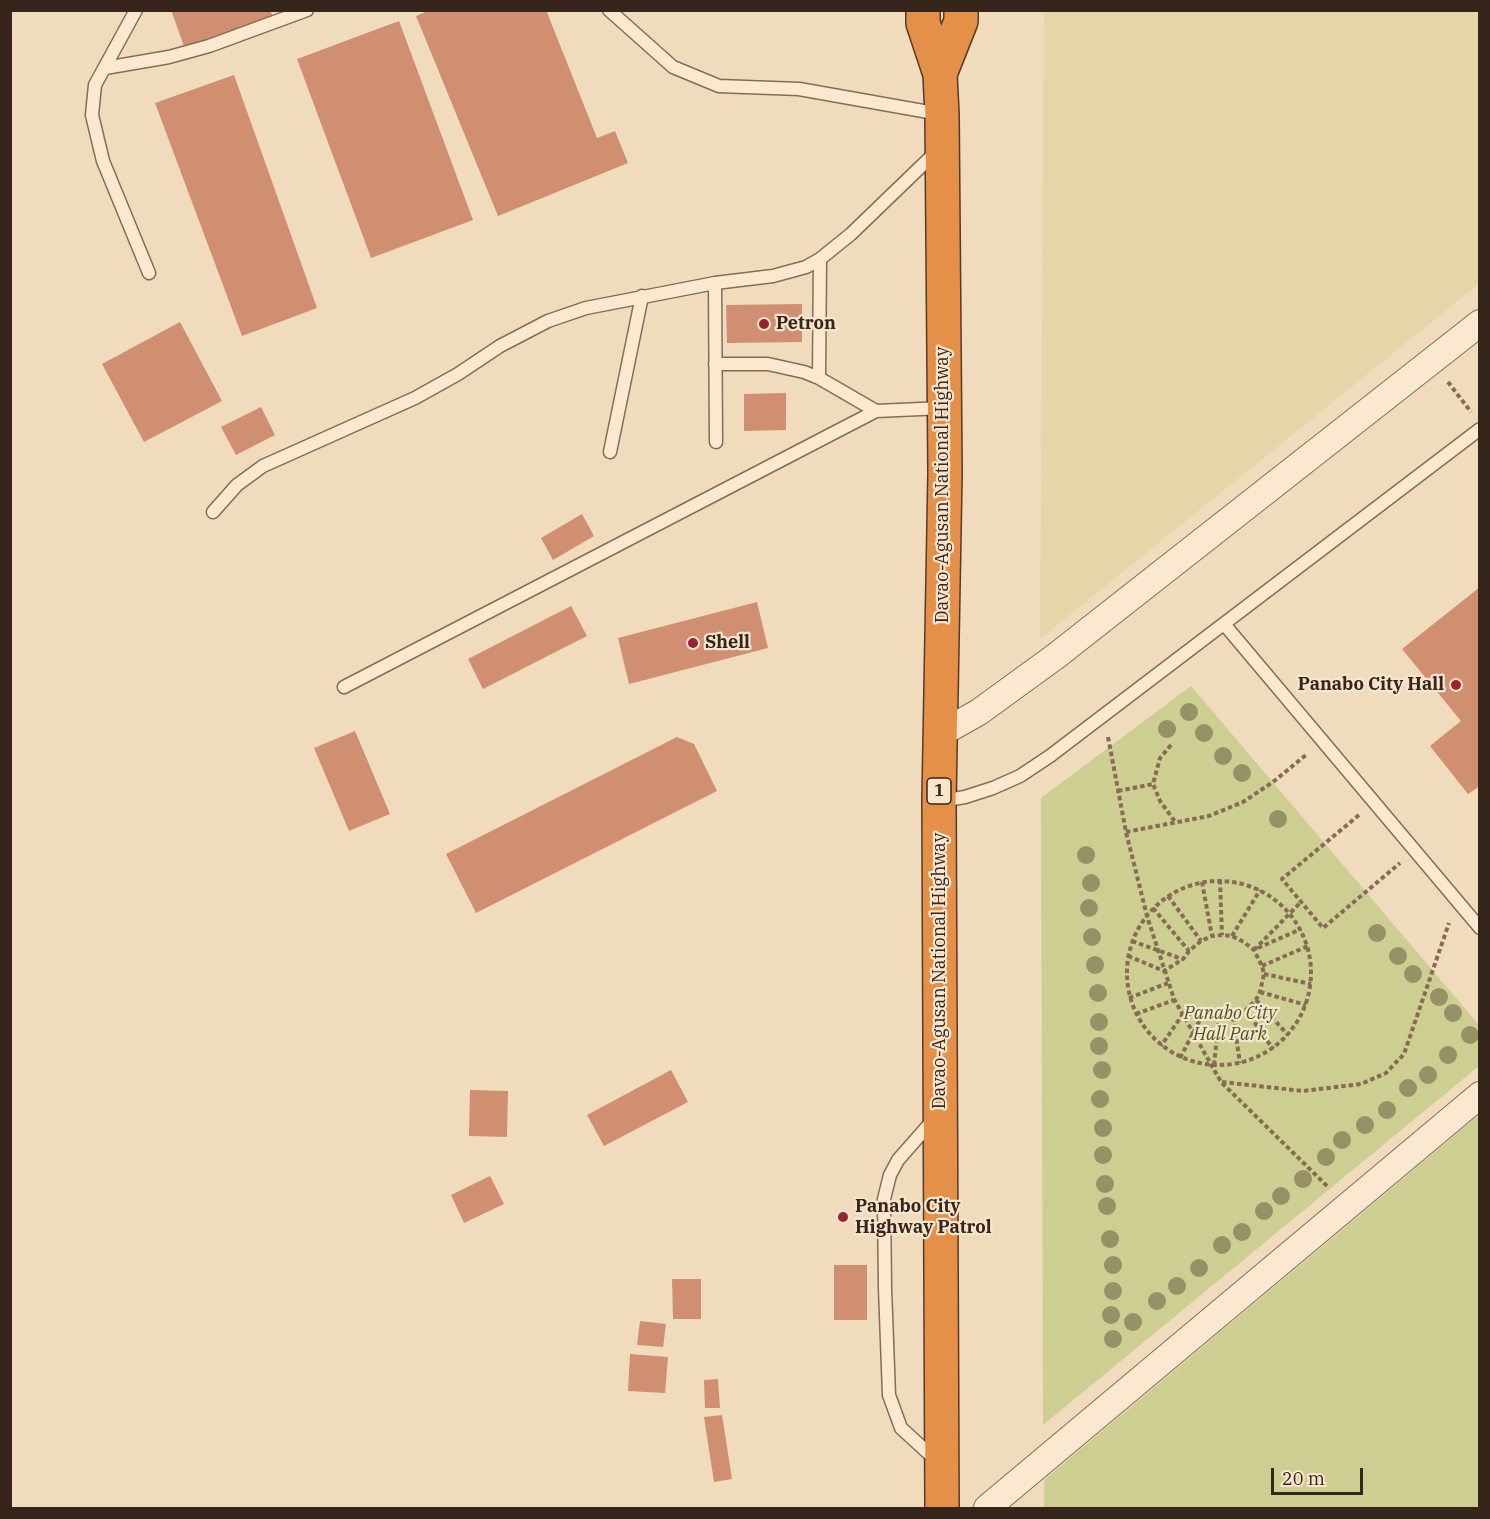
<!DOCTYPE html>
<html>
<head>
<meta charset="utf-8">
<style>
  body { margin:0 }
  #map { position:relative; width:1490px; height:1519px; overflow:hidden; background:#f0dbbd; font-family:"IBM Plex Serif",serif }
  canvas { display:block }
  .frame { position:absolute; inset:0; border:12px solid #36251b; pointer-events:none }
  .scale { position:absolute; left:1271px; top:1468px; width:92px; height:27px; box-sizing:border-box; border:3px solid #36251b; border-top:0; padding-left:8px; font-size:18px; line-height:21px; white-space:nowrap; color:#36251b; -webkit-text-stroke:4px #f7e6cd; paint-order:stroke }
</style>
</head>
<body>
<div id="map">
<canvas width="1490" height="1519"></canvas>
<div class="frame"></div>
<div class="scale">20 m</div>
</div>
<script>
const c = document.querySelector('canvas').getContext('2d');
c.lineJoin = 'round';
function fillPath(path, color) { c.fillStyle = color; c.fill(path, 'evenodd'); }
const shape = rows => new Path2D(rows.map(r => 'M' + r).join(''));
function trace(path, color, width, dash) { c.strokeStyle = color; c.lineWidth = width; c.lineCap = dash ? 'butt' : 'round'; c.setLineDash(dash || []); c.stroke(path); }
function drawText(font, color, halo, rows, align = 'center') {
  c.font = font + ' "IBM Plex Serif",serif'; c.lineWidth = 4.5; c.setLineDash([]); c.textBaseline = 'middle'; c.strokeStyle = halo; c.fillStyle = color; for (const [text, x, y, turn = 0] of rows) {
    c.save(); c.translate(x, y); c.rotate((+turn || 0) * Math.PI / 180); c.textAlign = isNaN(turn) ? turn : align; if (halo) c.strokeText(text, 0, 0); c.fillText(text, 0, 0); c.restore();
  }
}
fillPath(shape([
  [1044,11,1479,11,1480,283,1040,639]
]), '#e5d6aa');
fillPath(shape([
  [1191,686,1479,1025,1479,1066,1043,1425,1041,798],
  [1479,1115,1479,1508,1044,1508,1044,1480]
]), '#cdce91');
fillPath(shape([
  [171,10,270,10,273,17,185,49],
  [430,10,546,10,597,138,615,131,628,163,498,216,416,16],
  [399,21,473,220,371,258,297,59],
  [234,75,317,308,242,336,155,103],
  [802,304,802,342,727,343,726,305],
  [180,322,222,401,144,442,102,364],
  [786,393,786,430,744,431,744,394],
  [261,407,275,435,236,455,221,427],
  [582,514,594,536,553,560,541,538],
  [1480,587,1480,786,1468,794,1430,746,1461,721,1402,649],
  [757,602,768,648,629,684,618,638],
  [571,606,587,636,483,689,468,659],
  [355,731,390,814,349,831,314,748],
  [677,737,694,744,717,791,476,913,446,854],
  [671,1070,688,1102,604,1146,587,1115],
  [470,1090,508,1091,507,1137,469,1136],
  [490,1176,504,1204,464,1223,451,1195],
  [834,1265,867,1265,867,1320,834,1320],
  [672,1279,701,1279,701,1319,673,1319],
  [640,1321,666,1324,663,1347,637,1345],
  [630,1354,668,1357,665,1393,628,1391],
  [718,1379,720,1408,705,1408,704,1380],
  [722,1415,732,1479,714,1482,704,1417]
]), '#d08f71');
const lane = shape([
  [136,10,95,85,92,115,103,161,149,273],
  [609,10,673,67,719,86,799,89,940,114],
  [105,68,169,57,209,46,307,10],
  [715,283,716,442],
  [715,364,768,364,804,372,819,378,876,411],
  [819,378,820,259],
  [610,452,642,296],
  [213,512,237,485,263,466,415,398,458,374,500,346,548,321,586,308,715,283,773,276,806,267,820,259,851,234,936,152],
  [1224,624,1480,928],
  [344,687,876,411,943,408],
  [941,801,965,797,993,788,1020,776,1050,756,1480,429],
  [934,1119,898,1160,890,1175,884,1199,885,1288,889,1395,901,1428,937,1461]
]);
const street = shape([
  [940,734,979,712,1056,656,1480,323],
  [987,1508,1480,1095]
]);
const highway = shape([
  [923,10,923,23,940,74,942,115,945,473,939,801,942,1508],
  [940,74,961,21,961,10]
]);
trace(lane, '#886b55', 15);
trace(street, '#886b55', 28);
trace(highway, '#553a2a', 36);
trace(shape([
  [1448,382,1471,412],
  [1108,737,1126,832,1147,916,1174,999,1221,1082,1327,1186],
  [1171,745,1160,758,1153,784,1160,801,1176,823],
  [1118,791,1153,784],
  [1359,815,1282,879,1323,928,1400,863],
  [1126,832,1209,816,1243,802,1273,782,1306,755],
  [1220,880,1222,935],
  '1127 973a92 92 0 1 1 184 0a92 92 0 1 1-184 0Z',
  [1202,882,1212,936],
  [1168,896,1201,941],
  [1153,908,1189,951],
  [1232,936,1260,890],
  [1132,941,1182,959],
  [1258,948,1301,929],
  [1254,950,1301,902],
  [1128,956,1164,971,1183,959,1189,951,1201,941,1212,936,1222,935,1232,936,1244,942,1254,950,1262,966,1264,974,1260,992,1256,1000,1246,1010,1233,1016,1219,1018,1203,1014,1183,1014,1161,1046],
  [1262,966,1308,946],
  [1264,974,1311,984],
  [1260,992,1306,1005],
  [1129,998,1168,983],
  [1256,1000,1288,1035],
  [1246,1010,1273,1049],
  [1136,1014,1174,1000],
  [1233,1017,1240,1063],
  [1180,1058,1203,1014],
  [1214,1065,1219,1018],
  [1222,1082,1303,1091,1361,1084,1386,1073,1404,1054,1449,923]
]), '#886b55', 4, [4.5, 3]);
trace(lane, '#fae9d0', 12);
trace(street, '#fae9d0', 26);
trace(highway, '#e49048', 33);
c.fillStyle = '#969167';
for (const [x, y] of [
  [1189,712],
  [1167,729],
  [1204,733],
  [1223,756],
  [1242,773],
  [1278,819],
  [1086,855],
  [1091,883],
  [1089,908],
  [1377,933],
  [1092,937],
  [1398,956],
  [1095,965],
  [1413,974],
  [1098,993],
  [1439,997],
  [1453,1013],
  [1099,1022],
  [1470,1035],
  [1099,1046],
  [1448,1055],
  [1102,1070],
  [1428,1075],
  [1408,1088],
  [1100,1099],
  [1387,1110],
  [1365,1125],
  [1103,1128],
  [1342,1140],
  [1103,1155],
  [1326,1157],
  [1303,1179],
  [1105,1184],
  [1281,1196],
  [1107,1206],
  [1264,1211],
  [1242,1232],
  [1110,1239],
  [1222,1245],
  [1113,1265],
  [1199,1268],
  [1177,1286],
  [1113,1291],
  [1157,1301],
  [1111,1315],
  [1133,1322],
  [1113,1339]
]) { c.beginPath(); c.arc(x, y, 9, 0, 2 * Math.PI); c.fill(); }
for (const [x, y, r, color] of [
  [764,324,6,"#99232f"],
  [693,643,6,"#99232f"],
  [1456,685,6,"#99232f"],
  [843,1217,6,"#99232f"]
]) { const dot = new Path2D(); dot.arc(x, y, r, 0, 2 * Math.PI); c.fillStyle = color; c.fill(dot); trace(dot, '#f7e6cd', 2); }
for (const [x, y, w] of [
  [939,791,24]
]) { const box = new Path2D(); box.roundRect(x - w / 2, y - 13, w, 26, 4.5); c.fillStyle = '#f7e6cd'; c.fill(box); trace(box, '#36251b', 1.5); }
drawText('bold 16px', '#36251b', null, [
  ["1",939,791]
]);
drawText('bold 18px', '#36251b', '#f7e6cd', [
  ["Petron",776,324],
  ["Shell",705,643],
  ["Panabo City Hall",1444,685,"right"],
  ["Panabo City",855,1207],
  ["Highway Patrol",855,1228]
], 'left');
drawText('18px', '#36251b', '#f7e6cd', [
  ["Davao-Agusan National Highway",943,485,-90],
  ["Davao-Agusan National Highway",940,971,-90]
]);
drawText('italic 18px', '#4c5420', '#f7e6cd', [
  ["Panabo City",1230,1014],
  ["Hall Park",1230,1035]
]);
</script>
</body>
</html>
